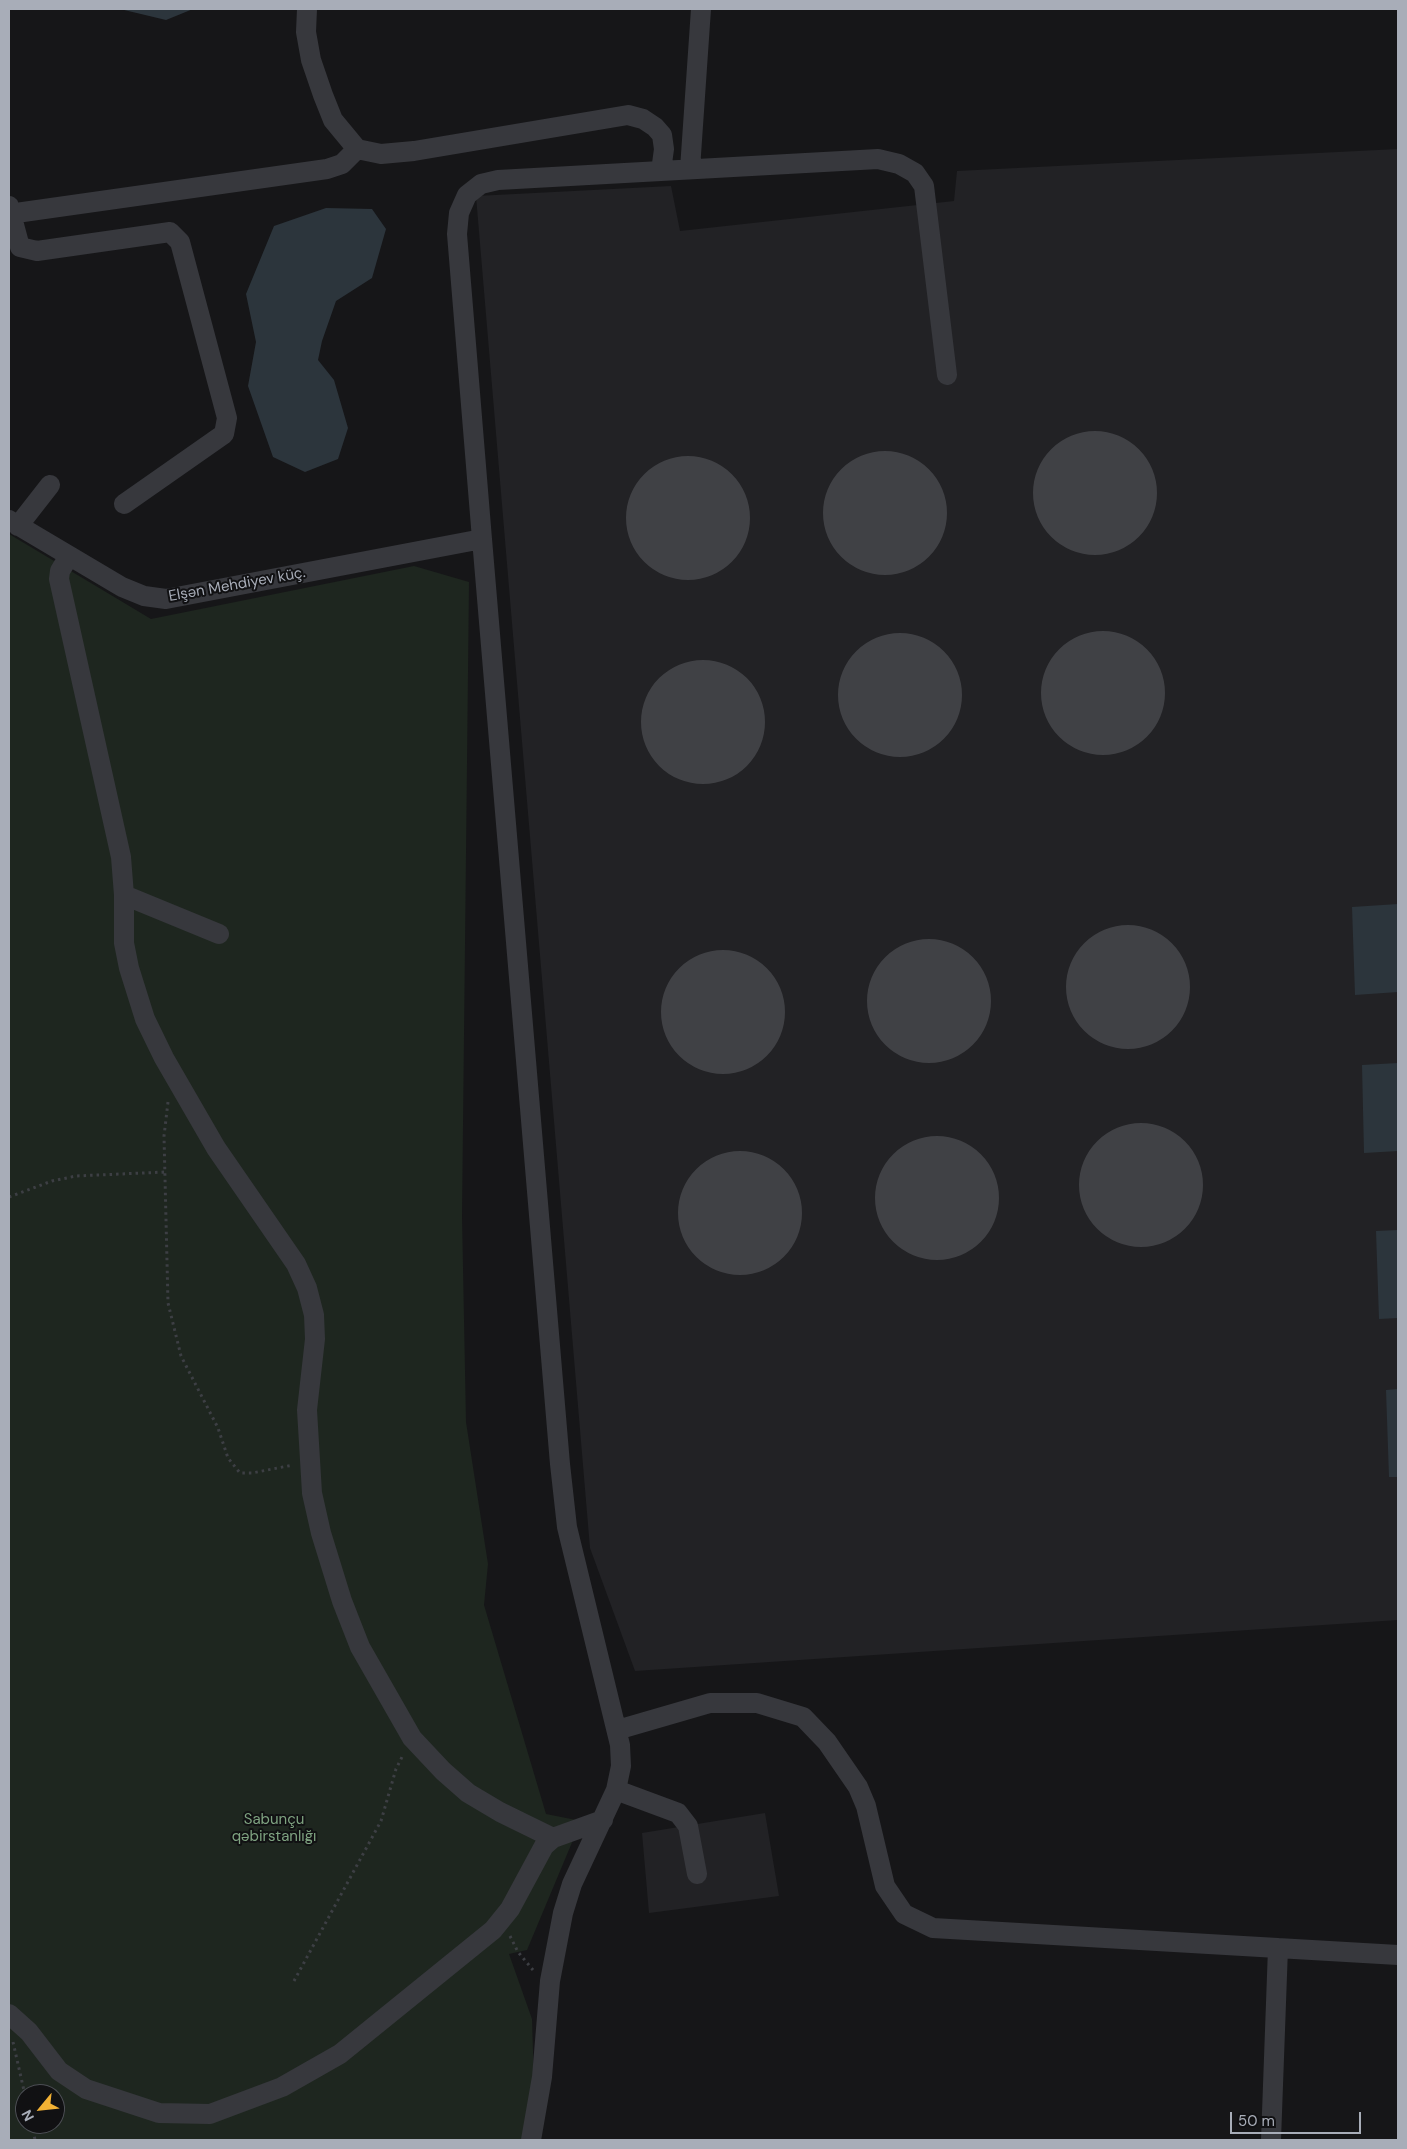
<!DOCTYPE html>
<html>
<head>
<meta charset="utf-8">
<style>
  body { margin:0 }
  #map { position:relative; width:1407px; height:2149px; overflow:hidden; background:#161618; font-family:"DM Sans",sans-serif }
  canvas { display:block }
  .frame { position:absolute; inset:0; border:10px solid #a8adb8; pointer-events:none }
  .north { position:absolute; left:15px; top:2084px; width:50px; height:50px; box-sizing:border-box; background:#111113; border:1px solid #4d4f55; border-radius:50%; rotate:242deg; font-size:14px; font-weight:700; line-height:20px; text-align:center; color:#a8adb8 }
  .north::after { content:''; display:block; margin:auto; width:18px; height:22px; background:#f2b134; clip-path:polygon(50% 0,100% 100%,50% 72%,0 100%) }
  .scale { position:absolute; left:1230px; top:2112px; width:131px; height:22px; box-sizing:border-box; border:2px solid #a8adb8; border-top:0; padding-left:6px; font-size:15px; line-height:18px; white-space:nowrap; color:#a8adb8; -webkit-text-stroke:4px #111113; paint-order:stroke }
</style>
</head>
<body>
<div id="map">
<canvas width="1407" height="2149"></canvas>
<div class="frame"></div>
<div class="north">N</div>
<div class="scale">50 m</div>
</div>
<script>
const c = document.querySelector('canvas').getContext('2d');
c.lineJoin = 'round';
function fillPath(path, color) { c.fillStyle = color; c.fill(path, 'evenodd'); }
const shape = rows => new Path2D(rows.map(r => 'M' + r).join(''));
function strokePath(path, color, width, dash) { c.strokeStyle = color; c.lineWidth = width; c.lineCap = dash ? 'butt' : 'round'; c.setLineDash(dash || []); c.stroke(path); }
function drawText(font, color, halo, rows, align = 'center') {
  c.font = font + ' "DM Sans",sans-serif'; c.lineWidth = 4; c.setLineDash([]); c.textBaseline = 'middle'; c.strokeStyle = halo; c.fillStyle = color; for (const [text, x, y, turn = 0] of rows) {
    c.save(); c.translate(x, y); c.rotate((+turn || 0) * Math.PI / 180); c.textAlign = isNaN(turn) ? turn : align; if (halo) c.strokeText(text, 0, 0); c.fillText(text, 0, 0); c.restore();
  }
}
fillPath(shape([
  [1398,149,1398,1620,635,1671,590,1548,476,196,671,186,680,231,954,201,957,171],
  [765,1813,779,1896,649,1913,642,1833]
]), '#222225');
fillPath(shape([
  [9,534,151,619,414,566,469,582,462,1216,466,1422,488,1564,484,1605,546,1814,581,1821,527,1950,509,1954,532,2019,534,2083,525,2140,9,2140],
  [25,2094,55,2094,55,2124,25,2124]
]), '#1e261f');
fillPath(shape([
  [120,9,193,9,166,20],
  [326,208,372,209,386,229,372,278,336,301,322,341,318,360,334,380,348,428,338,459,305,472,273,457,248,386,256,342,246,294,274,226],
  [1398,904,1398,992,1355,995,1352,907],
  [1398,1063,1398,1151,1364,1153,1362,1065],
  [1398,1230,1398,1318,1379,1319,1376,1231],
  [1398,1389,1398,1477,1389,1477,1386,1390]
]), '#2c353c');
fillPath(shape([
  '1033 493a62 62 0 1 1 124 0a62 62 0 1 1-124 0Z',
  '823 513a62 62 0 1 1 124 0a62 62 0 1 1-124 0Z',
  '626 518a62 62 0 1 1 124 0a62 62 0 1 1-124 0Z',
  '1041 693a62 62 0 1 1 124 0a62 62 0 1 1-124 0Z',
  '838 695a62 62 0 1 1 124 0a62 62 0 1 1-124 0Z',
  '641 722a62 62 0 1 1 124 0a62 62 0 1 1-124 0Z',
  '1066 987a62 62 0 1 1 124 0a62 62 0 1 1-124 0Z',
  '867 1001a62 62 0 1 1 124 0a62 62 0 1 1-124 0Z',
  '661 1012a62 62 0 1 1 124 0a62 62 0 1 1-124 0Z',
  '1079 1185a62 62 0 1 1 124 0a62 62 0 1 1-124 0Z',
  '875 1198a62 62 0 1 1 124 0a62 62 0 1 1-124 0Z',
  '678 1213a62 62 0 1 1 124 0a62 62 0 1 1-124 0Z'
]), '#404145');
strokePath(shape([
  [168,1102,164,1136,168,1303,181,1356,218,1428,228,1458,240,1473,252,1473,293,1465],
  [9,1197,52,1181,76,1176,165,1172],
  [510,1936,518,1952,533,1970],
  [294,1981,381,1821,396,1769,403,1755],
  [13,2042,25,2095],
  [32,2124,35,2140]
]), '#3d3f44', 3, [2.5, 4]);
strokePath(shape([
  [307,9,306,32,311,60,323,95,333,120,357,149,381,154,414,151,628,115,643,119,655,127,662,135,664,149,661,171],
  [690,169,701,9],
  [9,206,20,247,37,251,170,232,180,242,227,418,224,434,124,504],
  [9,214,327,169,342,164,357,149],
  [9,520,122,587,144,596,166,599,482,539],
  [18,526,50,485],
  [69,556,60,571,59,579,121,857,124,895,124,943,129,968,145,1019,164,1058,216,1148,296,1264,307,1288,314,1315,315,1339,307,1410,312,1493,321,1533,342,1601,360,1647,412,1738,443,1771,468,1793,500,1812,553,1838],
  [124,895,219,934],
  [617,1730,710,1703,757,1703,803,1717,827,1742,858,1787,866,1806,885,1886,904,1914,933,1928,1398,1955],
  [616,1790,678,1813,688,1826,697,1874],
  [9,2014,29,2032,59,2071,86,2089,159,2113,210,2114,282,2087,340,2054,493,1930,510,1909,544,1846,553,1838,603,1820],
  [531,2140,542,2077,550,1981,563,1913,572,1884,616,1790,621,1766,620,1745,567,1527,560,1464,482,539,457,234,459,213,467,195,481,184,498,180,878,159,899,164,915,173,924,186,947,375],
  [1271,2140,1278,1948]
]), '#37383d', 20);
drawText('15px', '#a8adb8', '#111113', [
  ["Elşən Mehdiyev küç.",237,585,-10]
]);
drawText('15px', '#7fa381', '#111113', [
  ["Sabunçu",274,1820],
  ["qəbirstanlığı",274,1837]
]);
</script>
</body>
</html>
